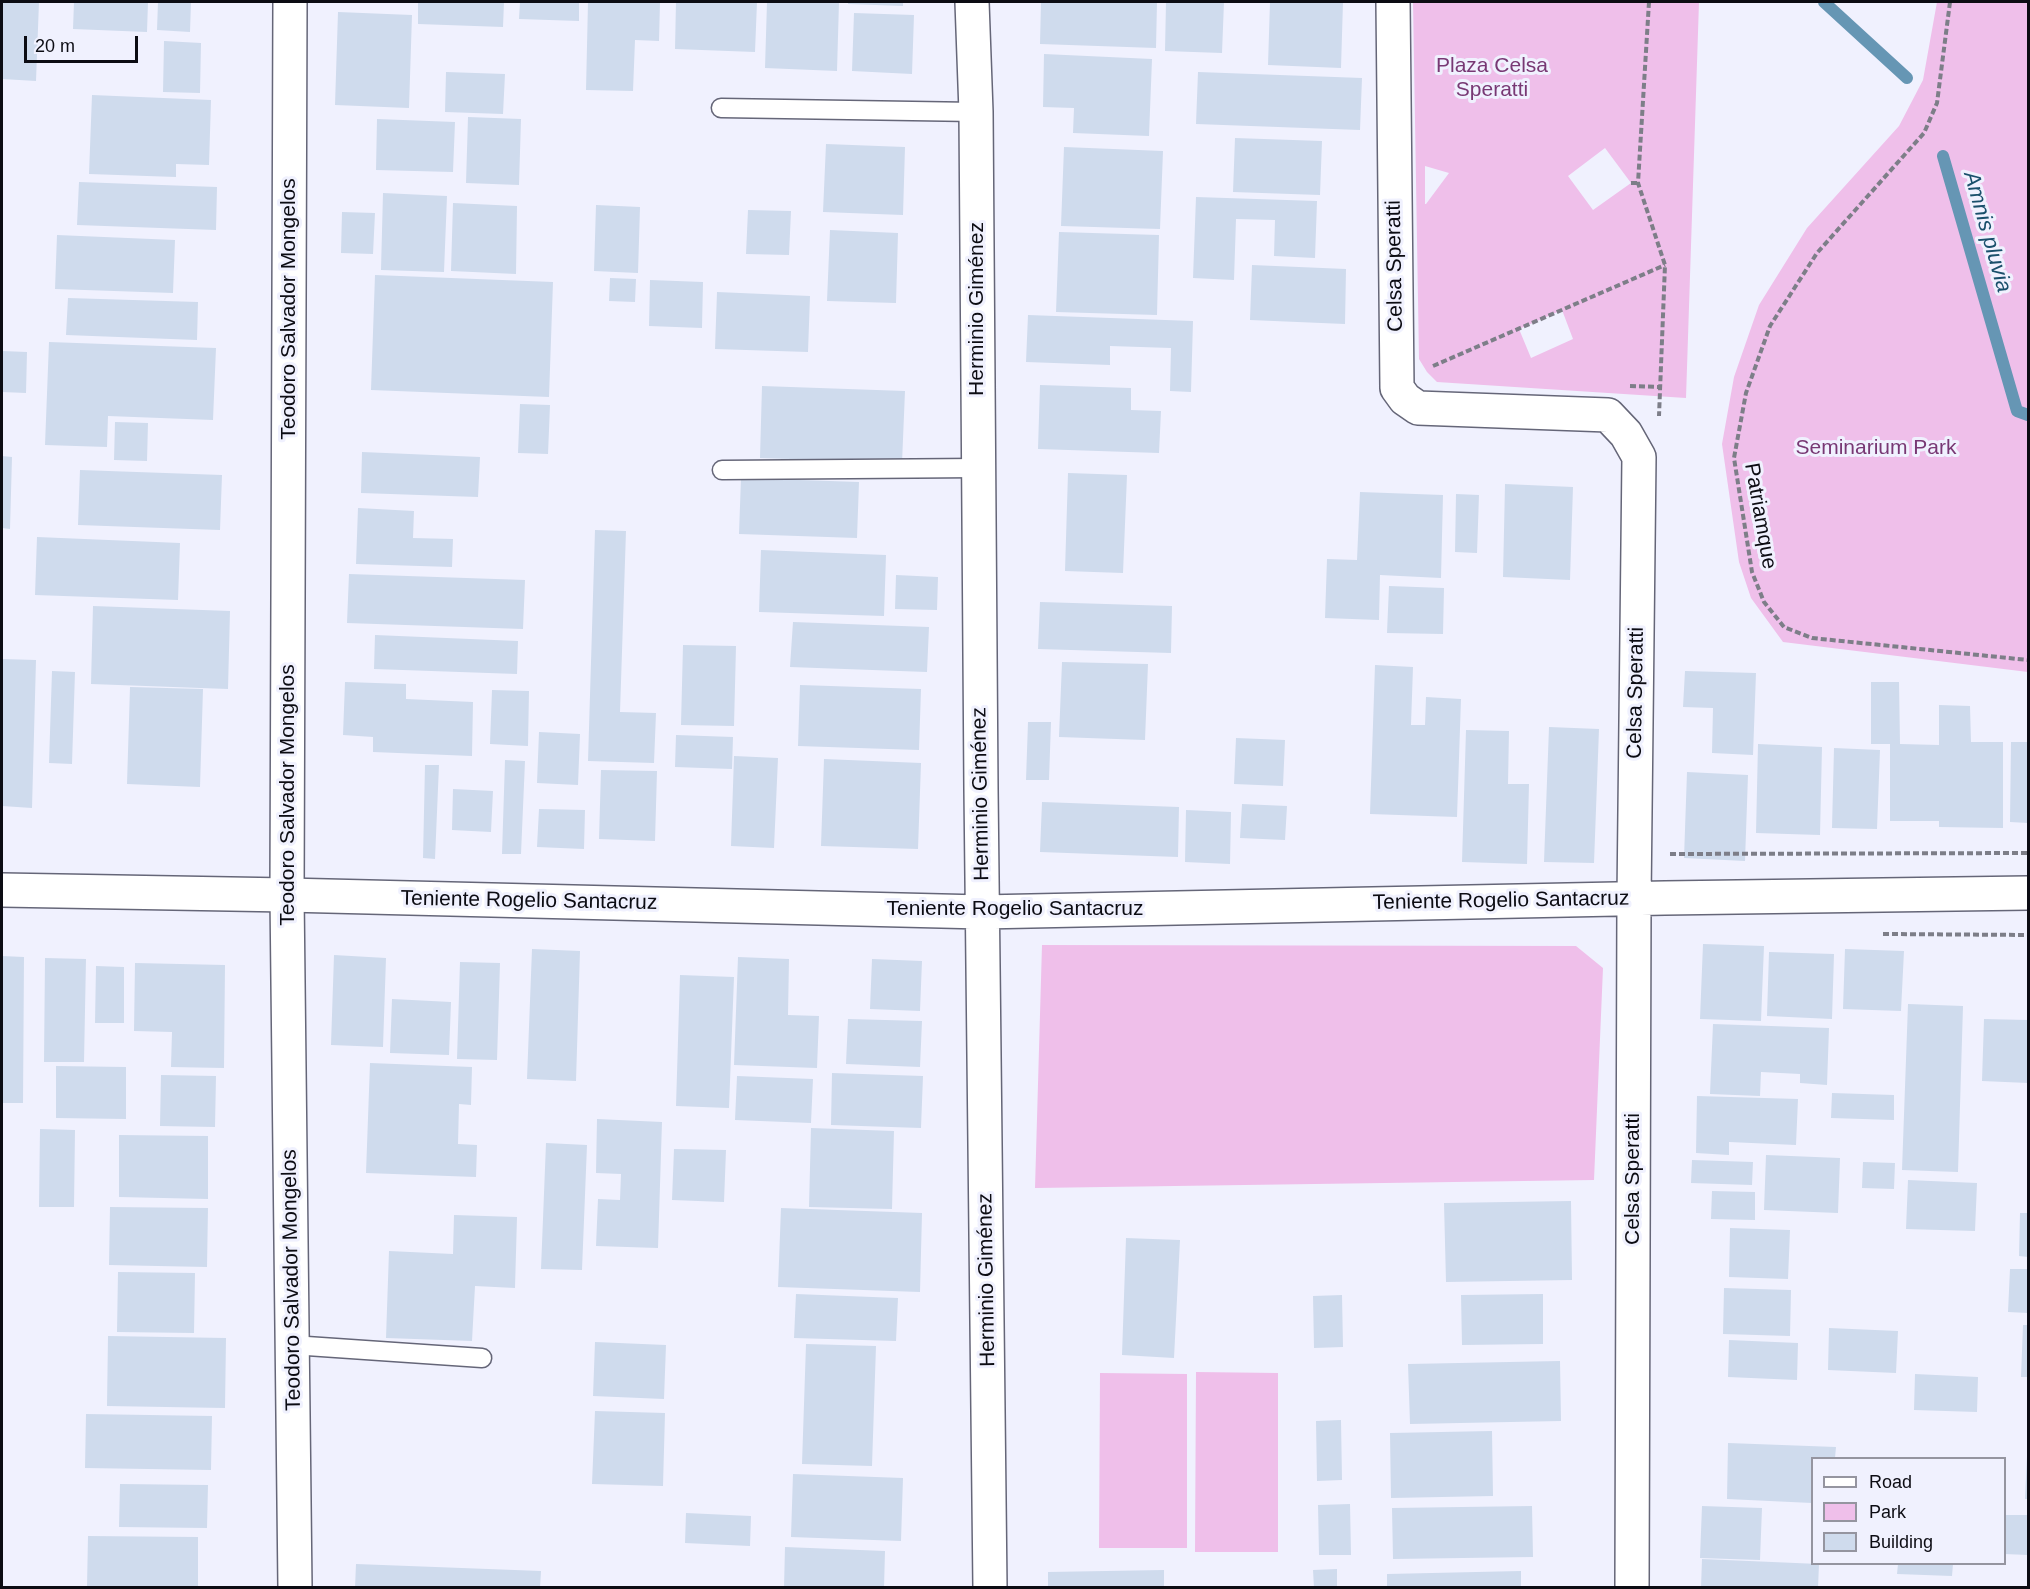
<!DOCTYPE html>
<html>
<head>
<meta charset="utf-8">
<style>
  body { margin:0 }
  #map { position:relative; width:2030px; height:1589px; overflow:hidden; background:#f0f1fe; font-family:Helvetica,sans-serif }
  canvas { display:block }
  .frame { position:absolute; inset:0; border:3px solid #0c0c13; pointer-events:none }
  .legend { position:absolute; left:1811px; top:1457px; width:195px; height:108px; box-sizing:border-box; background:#f0f1fe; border:2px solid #9595a0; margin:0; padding:8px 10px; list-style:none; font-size:18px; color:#0c0c13 }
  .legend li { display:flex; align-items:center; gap:12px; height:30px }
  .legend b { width:30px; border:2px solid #9595a0 }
  .scale { position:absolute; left:24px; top:36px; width:114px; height:27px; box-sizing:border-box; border:3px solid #0c0c13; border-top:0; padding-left:8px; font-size:18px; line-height:21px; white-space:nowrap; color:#0c0c13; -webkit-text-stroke:4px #f0f1fe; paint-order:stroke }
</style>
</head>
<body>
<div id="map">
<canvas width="2030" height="1589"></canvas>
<div class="frame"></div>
<ul class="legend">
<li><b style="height:8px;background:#fff"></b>Road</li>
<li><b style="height:16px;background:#efbfea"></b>Park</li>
<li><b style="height:16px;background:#cfdbed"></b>Building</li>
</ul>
<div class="scale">20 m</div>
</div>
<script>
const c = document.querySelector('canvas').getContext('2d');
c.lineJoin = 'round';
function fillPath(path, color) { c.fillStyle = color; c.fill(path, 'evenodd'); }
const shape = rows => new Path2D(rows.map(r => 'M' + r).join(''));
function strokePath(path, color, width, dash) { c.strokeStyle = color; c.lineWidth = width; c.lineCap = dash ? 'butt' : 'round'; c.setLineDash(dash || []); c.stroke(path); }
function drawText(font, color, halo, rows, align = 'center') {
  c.font = font + ' Helvetica,sans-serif'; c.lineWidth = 6; c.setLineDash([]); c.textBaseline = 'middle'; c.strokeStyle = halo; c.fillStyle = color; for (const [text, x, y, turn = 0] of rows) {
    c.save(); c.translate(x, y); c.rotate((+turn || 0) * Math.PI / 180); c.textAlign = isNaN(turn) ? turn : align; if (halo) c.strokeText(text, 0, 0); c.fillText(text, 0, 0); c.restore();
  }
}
fillPath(shape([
  [1413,2,1699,2,1686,398,1437,382,1427,372,1419,359],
  [1605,148,1631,183,1593,210,1568,176],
  [1425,166,1449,173,1426,204,1425,204],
  [1562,310,1573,339,1531,358,1519,329],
  [1937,2,2028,2,2028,672,1783,642,1751,598,1739,562,1722,444,1734,377,1759,305,1807,228,1899,126,1923,80],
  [1042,945,1576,946,1603,968,1594,1180,1035,1188],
  [1196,1372,1278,1373,1278,1552,1195,1552],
  [1100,1373,1187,1374,1187,1548,1099,1548]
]), '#efbfea');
strokePath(shape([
  [1824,2,1907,78],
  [1943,156,2017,411,2028,415]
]), '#6696b4', 12);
fillPath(shape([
  [2,2,39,2,36,81,2,79],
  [74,2,148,2,147,32,73,29],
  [158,2,191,2,190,32,157,30],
  [418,2,504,2,503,27,418,24],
  [520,2,579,2,579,21,519,19],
  [588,2,660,2,659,41,635,40,633,91,586,90],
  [676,2,757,2,755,52,675,49],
  [767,2,839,2,837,71,765,68],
  [848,2,903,2,903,6,848,4],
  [1041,2,1157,2,1156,48,1040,44],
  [1166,2,1224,2,1222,53,1165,51],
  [1270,2,1343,2,1341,68,1268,65],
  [338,12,412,15,409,108,335,105],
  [854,13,914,15,912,74,852,71],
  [164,41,201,43,200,93,163,92],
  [1044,54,1152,59,1149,136,1073,133,1074,108,1043,107],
  [446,72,505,74,503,114,445,112],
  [1198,72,1362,78,1360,130,1196,124],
  [92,95,211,100,209,165,176,164,176,177,89,174],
  [468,117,521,119,519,185,466,183],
  [377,119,455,122,453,172,376,170],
  [1235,138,1322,141,1320,195,1233,192],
  [826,144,905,147,903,215,823,212],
  [1064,147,1163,151,1160,229,1061,226],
  [79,182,217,187,216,230,77,225],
  [383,193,447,196,444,272,381,270],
  [1196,197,1317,201,1315,258,1274,256,1275,220,1236,219,1234,280,1193,278],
  [453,203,517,206,516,274,451,271],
  [596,205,640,207,638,273,594,271],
  [748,210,791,211,789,255,746,254],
  [342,212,375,213,373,254,341,253],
  [830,230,898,233,896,303,827,301],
  [1059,232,1159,235,1157,315,1056,312],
  [57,235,175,240,173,293,55,289],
  [1252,265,1346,269,1345,324,1250,320],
  [375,275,553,282,549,397,371,390],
  [610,278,636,279,635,302,609,301],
  [650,280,703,282,702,328,649,326],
  [717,292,810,296,808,352,715,349],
  [68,298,198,302,197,340,66,335],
  [1028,315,1193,321,1191,392,1170,391,1171,348,1110,346,1110,365,1026,362],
  [49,342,216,348,213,420,108,416,107,447,45,445],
  [2,351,27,352,26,393,2,392],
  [1040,385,1131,388,1131,410,1161,411,1159,453,1038,449],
  [762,386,905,391,902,463,760,458],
  [520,404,550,405,548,454,518,453],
  [115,422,148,423,147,461,114,460],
  [362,452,480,457,478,497,361,493],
  [2,456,12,457,10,529,2,528],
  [80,470,222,475,220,530,78,525],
  [1068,473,1127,475,1123,573,1065,571],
  [741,478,859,482,857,538,739,534],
  [1505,484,1573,487,1570,580,1503,577],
  [1360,492,1443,495,1441,578,1380,575,1379,620,1325,618,1327,559,1357,560],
  [1456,494,1479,495,1477,553,1455,552],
  [358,508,414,511,413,538,453,539,452,567,356,564],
  [595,530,626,531,620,712,656,713,654,763,588,761],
  [37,537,180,543,178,600,35,595],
  [761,550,886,555,884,616,759,612],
  [349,574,525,580,523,629,347,623],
  [896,575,938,577,937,610,895,609],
  [1389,586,1444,588,1443,634,1387,633],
  [1040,602,1172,606,1171,653,1038,649],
  [93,606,230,611,228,689,91,684],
  [793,622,929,627,927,672,790,667],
  [375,635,518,641,517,674,374,669],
  [683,645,736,646,734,726,681,725],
  [2,659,36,660,32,808,2,806],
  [1062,662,1148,664,1145,740,1059,737],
  [1375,665,1413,667,1411,725,1425,725,1426,697,1461,699,1457,817,1370,814],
  [52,671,75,672,72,764,49,763],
  [1685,671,1756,673,1753,755,1712,753,1713,708,1683,707],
  [345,682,406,684,406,699,473,702,472,756,373,752,373,737,343,735],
  [1871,682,1899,682,1900,744,1939,745,1939,705,1970,706,1971,742,2003,742,2003,828,1939,827,1939,821,1890,821,1890,744,1871,744],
  [800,685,921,689,919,750,798,746],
  [130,687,203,689,200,787,127,784],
  [492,690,529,691,528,746,490,744],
  [1028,722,1051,722,1049,780,1026,780],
  [1549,727,1599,729,1594,863,1544,862],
  [1466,730,1509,731,1508,784,1529,784,1527,864,1462,862],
  [539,732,580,734,578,785,537,783],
  [676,735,733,737,732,769,675,767],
  [1236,738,1285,740,1283,786,1234,784],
  [2011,742,2028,742,2028,823,2010,822],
  [1758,744,1822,747,1820,835,1756,833],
  [1834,748,1880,750,1877,829,1832,828],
  [734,756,778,758,774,848,731,846],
  [824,759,921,763,918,849,821,846],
  [505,760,525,761,521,854,502,854],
  [425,765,439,765,435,859,423,858],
  [601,770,657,771,655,841,599,839],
  [1687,772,1748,775,1745,861,1684,858],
  [453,789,493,791,491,832,452,830],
  [1042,802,1179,807,1178,857,1040,852],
  [1242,804,1287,806,1285,840,1240,838],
  [539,809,585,810,584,849,537,847],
  [1186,810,1231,812,1230,864,1185,862],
  [1703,944,1764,946,1761,1021,1700,1019],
  [532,949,580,951,576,1081,527,1079],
  [1845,949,1904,951,1901,1011,1843,1009],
  [1769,952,1834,954,1832,1019,1767,1016],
  [334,955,386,958,383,1047,331,1045],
  [2,956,24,957,23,1103,2,1103],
  [738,957,789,959,788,1015,819,1016,817,1068,734,1065],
  [45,958,86,959,84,1062,44,1062],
  [872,959,922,961,920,1011,870,1009],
  [460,962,500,963,497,1060,457,1059],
  [135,963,225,965,224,1068,171,1067,172,1032,134,1031],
  [96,966,124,967,124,1023,95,1023],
  [680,975,734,977,729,1108,676,1106],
  [392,999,451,1002,449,1055,390,1053],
  [1908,1004,1963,1006,1958,1172,1902,1170],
  [848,1019,922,1021,920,1067,846,1064],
  [1984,1019,2028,1020,2028,1083,1982,1081],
  [1713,1024,1829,1028,1827,1085,1800,1083,1800,1074,1761,1072,1760,1096,1710,1094],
  [370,1063,472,1067,471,1105,459,1104,458,1144,477,1145,476,1177,366,1173],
  [56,1066,126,1067,126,1119,56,1118],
  [832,1073,923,1076,921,1128,831,1125],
  [161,1075,216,1076,215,1127,160,1126],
  [737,1076,813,1079,811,1123,735,1120],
  [1832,1093,1894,1095,1894,1120,1831,1118],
  [1697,1096,1798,1099,1796,1145,1729,1142,1729,1155,1696,1153],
  [597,1119,662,1122,658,1248,596,1246,598,1199,620,1200,621,1174,596,1173],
  [811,1128,894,1131,892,1209,809,1207],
  [40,1129,75,1130,74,1207,39,1207],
  [119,1135,208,1136,208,1199,119,1197],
  [546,1143,587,1145,582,1270,541,1269],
  [674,1149,726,1150,724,1202,672,1200],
  [1766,1155,1840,1158,1838,1213,1764,1210],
  [1692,1160,1753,1162,1752,1185,1691,1183],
  [1863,1162,1895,1163,1894,1189,1862,1188],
  [1908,1180,1977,1183,1975,1231,1906,1229],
  [1712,1191,1755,1192,1755,1220,1711,1219],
  [1571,1201,1572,1280,1446,1282,1444,1203],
  [110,1207,208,1208,207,1267,109,1265],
  [781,1208,922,1213,920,1292,778,1287],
  [2020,1213,2028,1213,2028,1257,2019,1256],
  [454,1215,517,1217,515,1288,475,1286,472,1341,386,1338,389,1251,453,1254],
  [1730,1228,1790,1230,1788,1279,1729,1277],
  [1126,1238,1180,1240,1174,1358,1122,1355],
  [2010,1269,2028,1269,2028,1313,2008,1312],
  [118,1272,195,1273,194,1333,117,1332],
  [1724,1288,1791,1290,1790,1336,1723,1334],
  [796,1294,898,1298,896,1341,794,1338],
  [1543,1294,1543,1344,1462,1345,1461,1295],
  [1342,1295,1343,1347,1314,1348,1313,1296],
  [2023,1325,2028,1325,2028,1377,2021,1377],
  [1829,1328,1898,1331,1896,1373,1828,1370],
  [108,1336,226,1338,225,1408,107,1406],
  [1729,1340,1798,1343,1797,1380,1728,1377],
  [595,1342,666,1345,664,1399,593,1396],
  [806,1344,876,1346,872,1466,802,1464],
  [1560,1361,1561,1421,1410,1424,1408,1364],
  [1915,1374,1978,1377,1977,1412,1914,1410],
  [595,1411,665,1413,663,1486,592,1484],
  [86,1414,212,1416,211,1470,85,1468],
  [1341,1420,1342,1480,1317,1481,1316,1421],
  [1492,1431,1493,1496,1391,1498,1390,1433],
  [1728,1443,1836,1447,1835,1458,1812,1458,1812,1503,1727,1499],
  [2027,1456,2028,1456,2028,1499,2025,1499],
  [793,1474,903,1478,901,1541,791,1537],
  [120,1484,208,1485,207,1528,119,1527],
  [1350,1504,1351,1555,1319,1555,1318,1505],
  [1532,1506,1533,1557,1393,1559,1392,1508],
  [1702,1506,1762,1508,1760,1560,1700,1558],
  [686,1513,751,1516,750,1546,685,1543],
  [2004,1515,2028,1515,2028,1555,2004,1554],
  [88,1536,198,1537,198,1588,87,1587],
  [785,1547,885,1551,884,1588,784,1588],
  [1702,1559,1819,1564,1818,1588,1701,1588],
  [356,1564,541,1571,540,1588,355,1588],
  [1898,1564,1953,1564,1952,1576,1897,1574],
  [1337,1569,1337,1588,1314,1588,1313,1570],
  [1164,1570,1164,1588,1048,1588,1048,1572],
  [1521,1571,1521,1588,1387,1588,1387,1574]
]), '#cfdbed');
const service = shape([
  [721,108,976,112],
  [722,470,978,468],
  [292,1345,482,1358]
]);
const minor = shape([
  [972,2,976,112,981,789,990,1588],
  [1393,2,1397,388,1405,399,1418,408,1608,415,1626,434,1639,457,1634,899,1632,1588],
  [2,890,287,895,982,912,1665,898,2028,893]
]);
const tertiary = shape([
  [290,2,287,895,295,1588]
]);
strokePath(service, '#656678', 21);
strokePath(minor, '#656678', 36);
strokePath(tertiary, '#656678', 36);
strokePath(shape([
  [1649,2,1638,183,1665,265,1659,416],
  [1950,2,1937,103,1924,133,1817,253,1770,326,1746,393,1734,458,1752,572,1764,602,1784,627,1812,638,2028,660],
  [1631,183,1638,183],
  [1433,366,1665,265],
  [1630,386,1660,387],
  [1670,854,2028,853],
  [1883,934,2028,935]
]), '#7d7e88', 4, [6, 3]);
strokePath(service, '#fff', 18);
strokePath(minor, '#fff', 33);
strokePath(tertiary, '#fff', 33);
drawText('21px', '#783874', '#f0f1fe', [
  ["Plaza Celsa",1492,66],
  ["Speratti",1492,90],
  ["Seminarium Park",1876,448]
]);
drawText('21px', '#0c0c13', '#f0f1fe', [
  ["Celsa Speratti",1395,266,-91],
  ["Teodoro Salvador Mongelos",289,309,-90],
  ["Herminio Giménez",977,309,-90],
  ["Patriamque",1760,516,80],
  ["Celsa Speratti",1636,693,-89],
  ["Herminio Giménez",981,794,-91],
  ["Teodoro Salvador Mongelos",288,795,-90],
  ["Teniente Rogelio Santacruz",529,901,1],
  ["Teniente Rogelio Santacruz",1501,901,-1],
  ["Teniente Rogelio Santacruz",1015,909],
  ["Celsa Speratti",1633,1179,-90],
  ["Teodoro Salvador Mongelos",292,1280,-91],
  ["Herminio Giménez",987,1280,-91]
]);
drawText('italic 22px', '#194f6b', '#f0f1fe', [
  ["Amnis pluvia",1987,232,74]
]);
</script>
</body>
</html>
